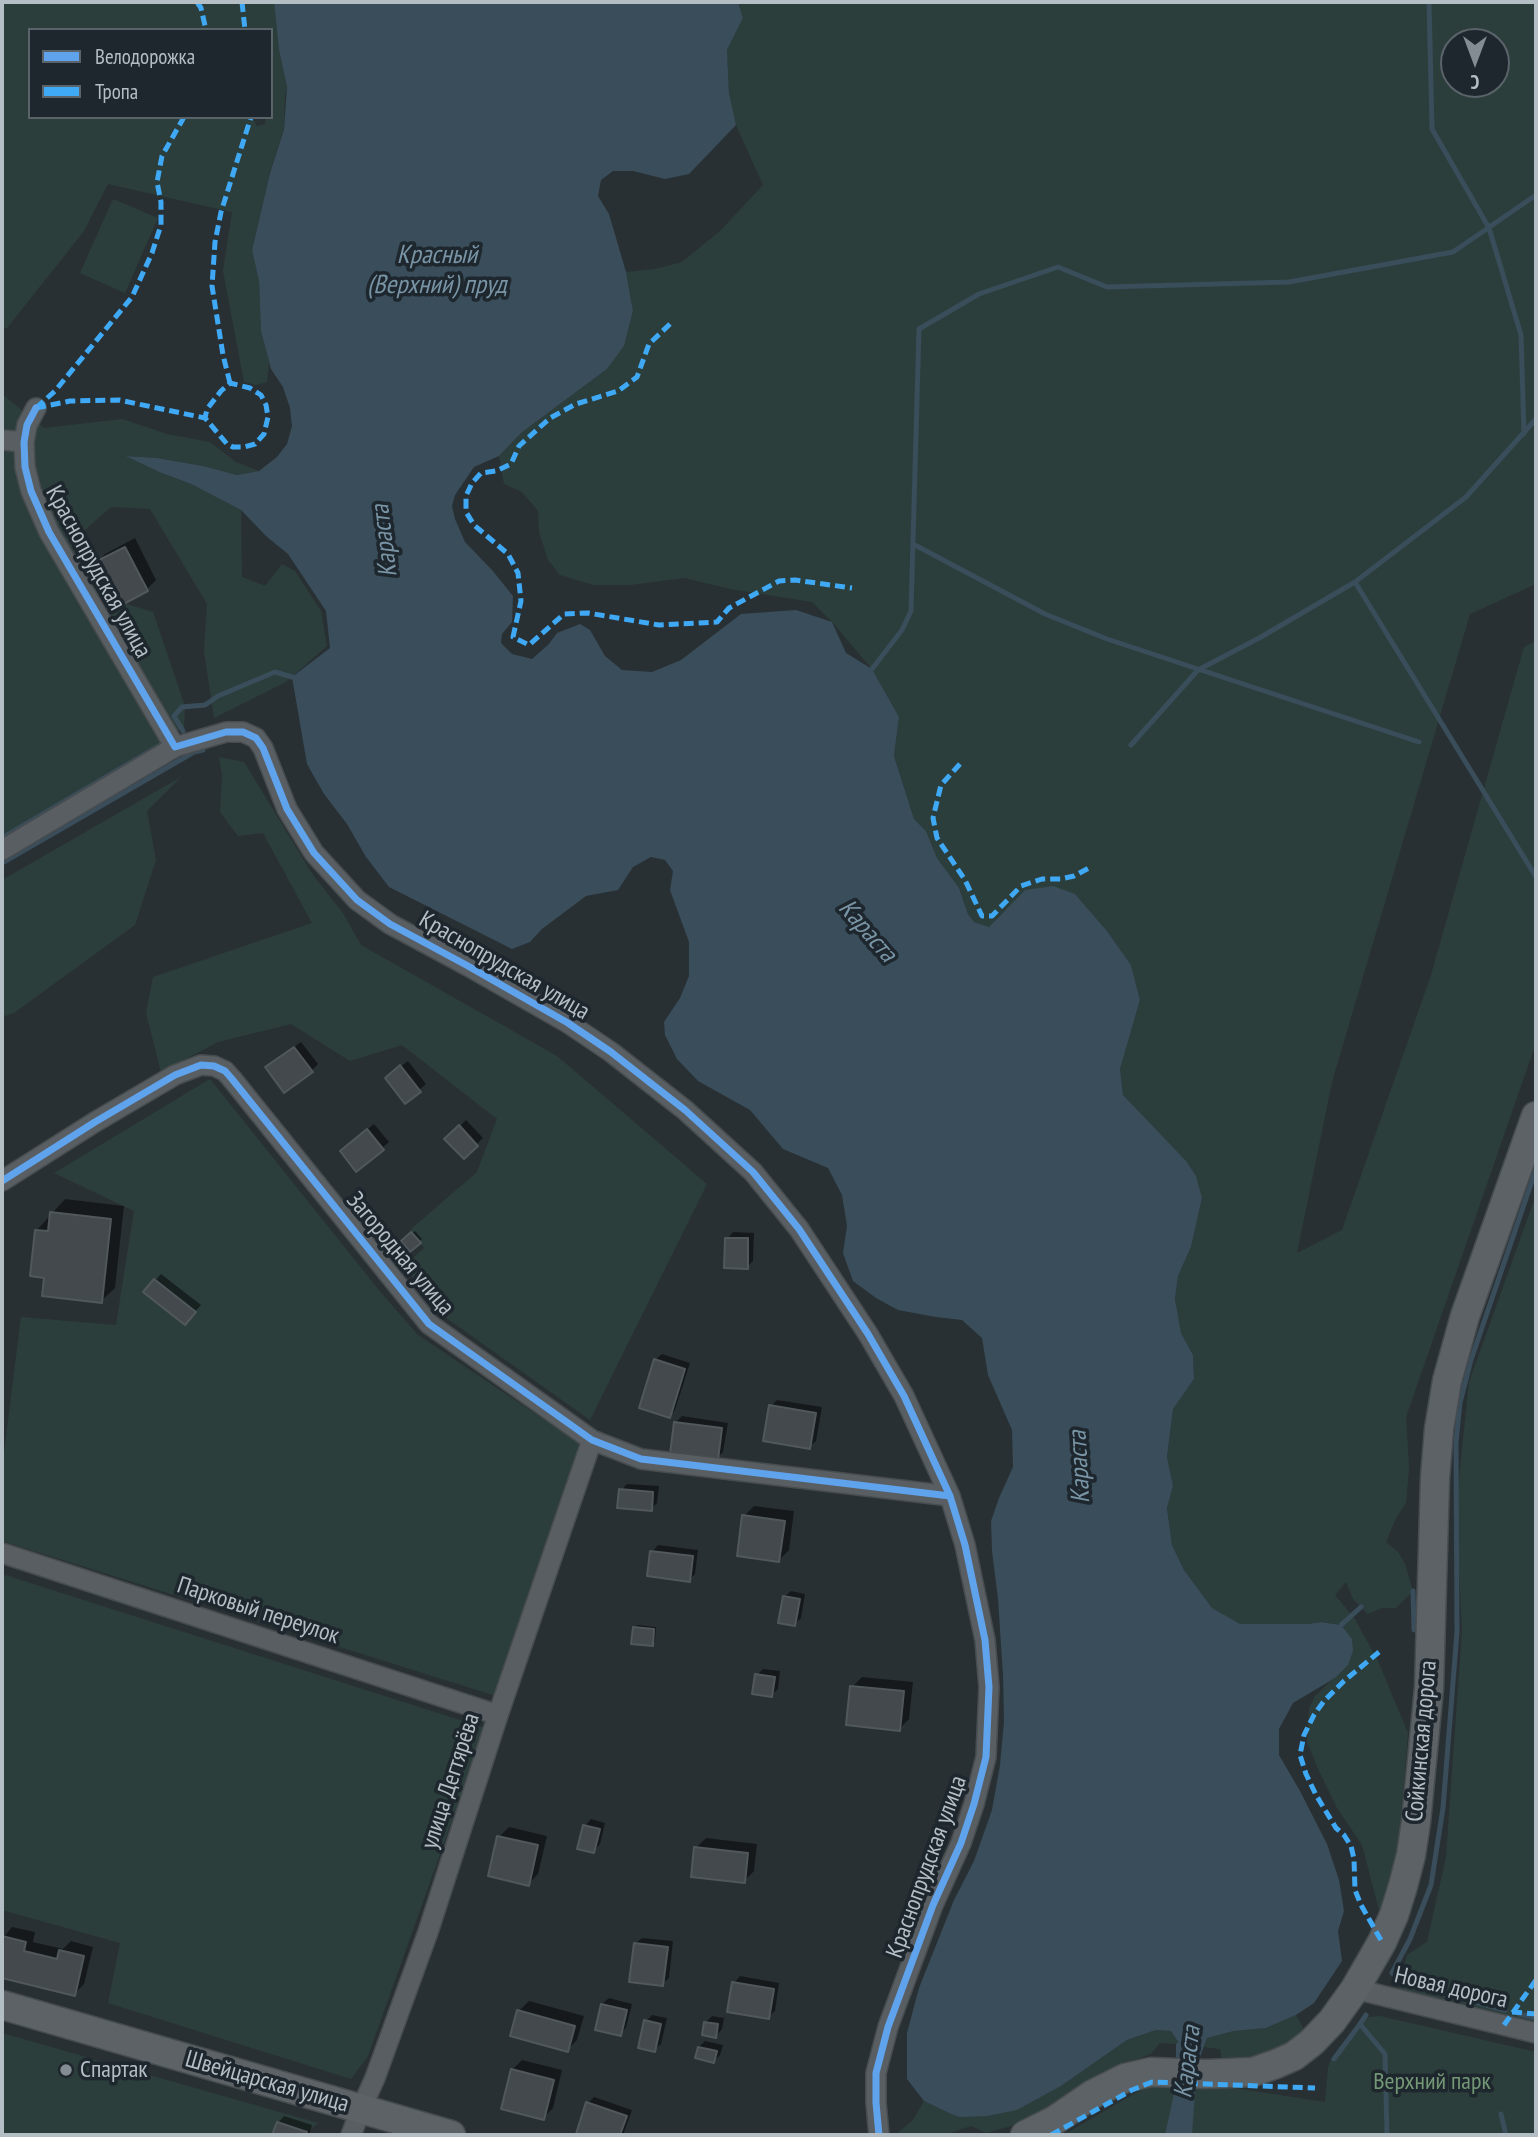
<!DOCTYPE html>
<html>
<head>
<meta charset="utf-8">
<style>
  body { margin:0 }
  #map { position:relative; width:1538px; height:2137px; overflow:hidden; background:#293034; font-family:"PT Sans Narrow",sans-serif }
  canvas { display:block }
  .frame { position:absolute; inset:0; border:4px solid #b4bec5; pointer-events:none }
  .legend { position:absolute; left:28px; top:28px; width:245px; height:91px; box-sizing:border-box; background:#1e272e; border:2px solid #5a636a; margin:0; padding:9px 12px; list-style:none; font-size:21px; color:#b4bec5 }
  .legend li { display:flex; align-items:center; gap:14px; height:35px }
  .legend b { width:35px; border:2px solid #5a636a }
  .north { position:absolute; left:1440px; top:28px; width:70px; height:70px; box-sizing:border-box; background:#1e272e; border:2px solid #5a636a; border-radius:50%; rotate:180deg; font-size:19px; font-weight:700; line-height:28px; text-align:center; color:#b4bec5 }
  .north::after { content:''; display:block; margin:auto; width:24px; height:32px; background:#838c92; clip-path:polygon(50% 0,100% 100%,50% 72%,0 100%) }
</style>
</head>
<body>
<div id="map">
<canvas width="1538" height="2137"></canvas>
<div class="frame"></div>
<ul class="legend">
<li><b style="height:9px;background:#60a3ed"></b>Велодорожка</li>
<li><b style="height:9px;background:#3fa9f5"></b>Тропа</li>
</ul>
<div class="north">С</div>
</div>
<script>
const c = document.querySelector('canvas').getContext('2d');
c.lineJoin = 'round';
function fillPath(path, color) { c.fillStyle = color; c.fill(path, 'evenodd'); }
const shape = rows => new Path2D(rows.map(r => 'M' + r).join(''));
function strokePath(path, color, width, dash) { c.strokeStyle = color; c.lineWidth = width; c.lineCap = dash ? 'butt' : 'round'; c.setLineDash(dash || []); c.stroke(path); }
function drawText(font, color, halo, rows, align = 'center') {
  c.font = font + ' "PT Sans Narrow",sans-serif'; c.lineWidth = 7; c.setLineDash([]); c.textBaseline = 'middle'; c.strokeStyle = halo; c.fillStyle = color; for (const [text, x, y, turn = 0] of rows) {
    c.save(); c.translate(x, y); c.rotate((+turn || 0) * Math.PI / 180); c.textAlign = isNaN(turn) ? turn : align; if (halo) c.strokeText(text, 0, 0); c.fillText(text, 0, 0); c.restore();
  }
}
fillPath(shape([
  [2,2,274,2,279,50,287,87,285,96,284,127,270,172,252,249,259,280,261,330,269,362,267,382,256,385,244,382,223,271,232,212,108,184,84,231,7,328,2,329],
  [30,30,271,30,271,117,266,117,265,124,257,126,252,117,30,117],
  [738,2,1536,2,1536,584,1470,614,1332,1082,1297,1253,1342,1230,1431,975,1524,647,1536,641,1536,1043,1406,1417,1409,1467,1406,1503,1396,1518,1386,1542,1398,1552,1405,1564,1413,1591,1396,1608,1382,1608,1368,1614,1353,1599,1346,1582,1335,1595,1355,1619,1378,1661,1408,1733,1398,1855,1381,1918,1362,1845,1337,1808,1319,1771,1307,1742,1309,1708,1315,1696,1348,1665,1341,1625,1322,1622,1308,1624,1240,1624,1211,1608,1184,1570,1172,1545,1167,1508,1173,1486,1167,1457,1173,1409,1194,1379,1193,1355,1181,1333,1175,1299,1178,1276,1191,1247,1202,1198,1146,1121,1123,1095,1120,1069,1140,1000,1131,965,1107,931,1075,894,1004,911,989,927,974,922,968,914,959,888,937,858,926,831,914,819,894,756,899,717,872,669,832,622,812,602,730,589,685,578,630,585,593,585,560,575,548,560,539,532,538,511,522,492,504,484,499,456,521,433,607,369,624,346,633,311,626,272,655,269,682,262,720,231,763,185,736,125,729,93,727,50,743,18],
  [1454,42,1496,42,1496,84,1454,84],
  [113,199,158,218,125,293,80,273],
  [2,394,44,428,122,419,167,434,210,442,236,462,259,471,237,475,203,466,157,458,128,456,159,472,191,484,241,510,242,577,265,586,282,564,295,571,321,611,327,646,286,682,214,718,204,651,207,604,150,509,111,507,78,536,85,571,107,598,153,612,185,706,184,728,2,836],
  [219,757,244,762,313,875,343,913,361,945,557,1056,707,1184,590,1420,438,1312,404,1266,424,1248,410,1230,477,1172,497,1119,402,1045,350,1061,291,1024,218,1042,161,1072,146,1013,153,977,312,923,263,833,238,836,220,812,222,775],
  [181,777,147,811,156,860,135,925,14,1013,2,1017,2,880],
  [210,1079,378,1289,418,1335,582,1445,496,1696,2,1541,2,1469,21,1317,116,1325,134,1211,54,1173],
  [1536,1195,1536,2025,1398,1993,1407,1955,1427,1942,1446,1857,1462,1631,1456,1507,1469,1382],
  [2,1574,485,1728,368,2056,351,2079,108,2003,120,1943,2,1910],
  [1296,2015,1305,2031,1298,2038,1256,2062,1222,2061,1220,2049,1204,2047,1207,2038,1234,2031,1266,2028],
  [1380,2016,1536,2052,1536,2135,1063,2135,1146,2087,1155,2085,1221,2086,1325,2102,1328,2067,1332,2057,1361,2020,1368,2017],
  [1156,2030,1171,2031,1178,2043,1176,2044,1160,2043,1151,2054,1100,2074,1042,2111,1011,2126,986,2133,971,2126,944,2135,895,2135,913,2120,924,2101,951,2114,1017,2110,1061,2086,1127,2040],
  [2,2033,318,2123,307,2132,306,2135,2,2135]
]), '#2c3e3b');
fillPath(shape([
  [274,2,738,2,743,18,727,50,729,93,736,125,689,174,665,179,633,171,613,171,601,180,598,196,609,214,626,272,633,311,624,346,607,369,521,433,499,456,474,467,455,495,452,506,455,519,465,542,492,570,513,596,512,622,502,634,501,643,512,654,532,659,549,644,557,633,580,624,590,630,605,656,622,670,652,672,681,660,741,614,796,610,832,622,846,653,872,669,899,717,894,756,914,819,926,831,937,858,959,888,968,914,974,922,989,927,1025,890,1053,886,1075,894,1107,931,1131,965,1140,1000,1120,1069,1123,1095,1186,1161,1196,1176,1202,1198,1191,1247,1178,1276,1175,1299,1181,1333,1193,1355,1194,1379,1173,1409,1167,1457,1173,1486,1167,1508,1172,1545,1184,1570,1212,1608,1240,1624,1308,1624,1321,1622,1341,1625,1352,1639,1353,1651,1348,1665,1335,1678,1293,1703,1279,1729,1279,1755,1300,1791,1327,1844,1339,1880,1344,1911,1338,1931,1342,1961,1314,2003,1296,2015,1266,2028,1234,2031,1207,2038,1197,2065,1192,2135,1165,2135,1176,2084,1176,2044,1178,2042,1171,2031,1156,2030,1127,2040,1061,2086,1017,2110,987,2116,960,2117,951,2114,924,2101,907,2079,907,2033,919,1988,954,1900,974,1861,992,1810,1000,1765,1004,1722,1003,1675,998,1599,992,1551,991,1521,999,1498,1013,1467,1012,1430,988,1375,982,1338,962,1320,936,1317,898,1310,876,1298,853,1281,843,1253,847,1226,842,1195,828,1168,783,1149,750,1110,698,1081,677,1059,665,1035,664,1022,680,998,689,976,689,942,670,890,673,871,665,860,651,857,633,867,618,890,586,896,542,929,530,942,512,949,389,887,366,857,347,824,324,794,307,764,292,677,330,648,326,611,288,554,266,536,241,510,191,484,159,472,126,456,157,458,203,466,237,475,259,471,277,457,287,444,292,426,290,408,283,387,271,369,261,331,259,281,252,250,270,173,284,129,287,87,279,50]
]), '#394d5a');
fillPath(shape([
  [135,538,156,580,147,589,95,564,105,554],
  [301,1042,318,1064,311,1071,274,1061],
  [408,1061,426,1084,406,1102,393,1072],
  [466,1120,483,1138,464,1157,447,1139],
  [374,1124,389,1142,357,1170,348,1145],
  [65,1199,124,1206,115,1288,101,1301,46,1276,37,1230],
  [415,1231,422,1239,411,1249,404,1241],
  [733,1232,754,1233,753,1261,747,1267,727,1239],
  [161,1274,201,1305,191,1316,146,1291],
  [662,1354,690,1363,675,1410,669,1416,655,1360],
  [777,1400,822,1407,816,1441,809,1447,771,1406],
  [682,1416,728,1423,723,1452,717,1458,676,1422],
  [627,1484,659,1486,657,1503,651,1509,621,1490],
  [754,1506,794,1511,789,1550,779,1560,744,1516],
  [658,1545,698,1550,695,1574,689,1580,652,1552],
  [791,1591,805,1594,801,1618,795,1624,784,1597],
  [637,1625,656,1627,655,1642,652,1644,634,1628],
  [763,1669,780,1671,778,1689,771,1695,757,1675],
  [862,1677,913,1682,909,1719,899,1729,852,1687],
  [591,1819,605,1823,600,1844,594,1851,585,1826],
  [509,1827,547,1836,538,1874,528,1884,499,1837],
  [706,1838,757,1844,754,1871,744,1881,696,1848],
  [12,1927,35,1932,33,1942,63,1949,71,1941,93,1947,84,1984,74,1994,2,1976,2,1939],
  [642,1938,673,1941,669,1978,662,1984,635,1944],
  [740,1976,779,1983,775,2011,768,2017,734,1983],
  [609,1998,632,2004,626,2028,620,2034,602,2004],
  [529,2001,584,2016,577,2040,567,2050,519,2011],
  [652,2015,667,2018,661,2044,654,2050,646,2021],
  [712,2016,724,2018,722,2029,716,2036,705,2023],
  [705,2041,723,2045,720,2055,714,2061,699,2047],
  [522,2060,562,2070,553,2108,543,2118,512,2070],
  [594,2097,632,2110,623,2135,585,2135,578,2133,588,2103],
  [284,2116,312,2125,309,2135,274,2135,278,2123]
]), '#0007');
strokePath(shape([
  [1429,2,1432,129,1489,228,1521,335,1524,434],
  [913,544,1045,614,1107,639,1419,742],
  [1355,582,1536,877],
  [872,669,902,630,911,611,919,329,979,294,1058,267,1107,287,1289,282,1453,252,1536,195],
  [183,731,174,716,182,707,205,705,218,696,275,672,292,677],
  [1131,745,1198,670,1261,637,1355,582,1466,497,1536,419],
  [2,838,162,744],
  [2,863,194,752,203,750],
  [1413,1591,1414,1630],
  [1341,1625,1361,1607],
  [1505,2010,1404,1984,1392,1973,1410,1939,1431,1885,1443,1808,1457,1632,1456,1442,1460,1403,1471,1360,1536,1169],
  [1519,2014,1536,2018],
  [1366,2015,1360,2024,1385,2054,1387,2135],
  [1334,2059,1360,2024],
  [1501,2114,1506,2135]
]), '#394d5a', 5);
const building = shape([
  [125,547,148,591,116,608,93,563,125,547],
  [294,1047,313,1072,284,1093,265,1067,294,1047],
  [400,1065,421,1092,405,1104,385,1078,400,1065],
  [459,1125,478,1146,464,1159,444,1139,459,1125],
  [367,1129,384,1150,356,1172,340,1151,367,1129],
  [50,1212,111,1219,102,1303,42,1296,44,1278,30,1276,35,1230,48,1231,50,1212],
  [411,1232,421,1243,410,1252,401,1241,411,1232],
  [725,1238,748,1238,748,1269,724,1268,725,1238],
  [154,1279,196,1312,185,1325,143,1292,154,1279],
  [654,1359,685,1369,670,1418,639,1408,654,1359],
  [769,1405,816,1413,810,1449,763,1441,769,1405],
  [674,1422,722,1428,718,1460,670,1454,674,1422],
  [619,1489,653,1492,652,1511,617,1508,619,1489],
  [742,1515,785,1521,779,1562,737,1556,742,1515],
  [650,1551,693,1556,690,1582,647,1576,650,1551],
  [783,1596,800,1599,795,1626,778,1623,783,1596],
  [633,1627,654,1629,653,1646,631,1644,633,1627],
  [755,1674,775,1677,772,1697,752,1694,755,1674],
  [850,1686,904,1691,900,1731,846,1725,850,1686],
  [583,1825,600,1829,594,1853,577,1849,583,1825],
  [497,1836,538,1845,529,1886,488,1876,497,1836],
  [694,1847,748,1853,745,1883,691,1877,694,1847],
  [2,1936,26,1942,24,1951,57,1959,59,1950,84,1956,75,1996,2,1978,2,1936],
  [634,1943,668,1947,663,1986,629,1982,634,1943],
  [732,1982,774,1989,769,2019,727,2012,732,1982],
  [601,2004,627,2010,621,2036,595,2030,601,2004],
  [517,2010,575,2026,568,2052,510,2036,517,2010],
  [644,2020,661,2024,655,2052,638,2048,644,2020],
  [704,2022,718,2024,716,2038,702,2035,704,2022],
  [698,2047,717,2051,714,2063,695,2058,698,2047],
  [511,2069,554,2080,544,2120,501,2109,511,2069],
  [586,2102,627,2116,620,2135,576,2134,586,2102],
  [277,2122,307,2132,306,2135,272,2135,277,2122]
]);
fillPath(building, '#43494c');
strokePath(building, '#51585c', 2);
const street = shape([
  [36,408,27,425,24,442,25,467,31,491,49,532,175,747,226,732,243,732,256,738,263,748,287,809,314,853,357,900,390,924,468,966,568,1023,611,1052,685,1110,753,1172,799,1229,868,1334,904,1396,950,1496,965,1545,985,1640,989,1687,986,1757,974,1804,961,1843,933,1905,888,2027,876,2073,876,2103,879,2135],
  [2,440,24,442],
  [2,850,175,747],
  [2,1181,95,1122,175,1075,201,1065,214,1066,225,1071,232,1079,429,1324,592,1440,641,1459,950,1496],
  [2,1553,498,1715],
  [1355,1989,1536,2033],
  [351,2135,361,2109,375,2078,428,1932,498,1715,592,1440]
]);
const secondary = shape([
  [2,2005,451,2135],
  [1025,2135,1055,2120,1093,2094,1125,2078,1151,2072,1206,2074,1253,2072,1276,2064,1294,2056,1312,2042,1332,2021,1355,1989,1382,1942,1394,1915,1403,1886,1411,1855,1416,1822,1429,1688,1435,1478,1439,1429,1447,1381,1465,1316,1536,1116]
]);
strokePath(street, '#474c4f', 22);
strokePath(secondary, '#474c4f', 31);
strokePath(street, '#595e62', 19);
strokePath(secondary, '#5d6266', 28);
strokePath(shape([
  [197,2,201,8,206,30],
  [242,2,245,30],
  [670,324,649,344,637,377,618,391,576,404,550,418,519,446,511,464,496,471,481,473,472,483,466,496,466,512,474,525,508,554,518,573,521,601,513,637,529,645,564,614,588,613,659,625,717,622,729,608,779,581,795,580,852,588],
  [230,383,223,355,212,286,215,242,221,212,251,117],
  [36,408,70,401,119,400,205,418,227,444,233,447,244,447,255,444,264,434,268,417,266,405,261,395,250,388,230,383,221,391,207,409,205,418],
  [36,408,55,391,132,297,152,253,161,225,161,202,157,182,162,156,184,117],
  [960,764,941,785,933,818,937,838,965,880,982,916,992,916,1021,886,1042,879,1061,879,1074,876,1089,868],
  [1379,1652,1344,1681,1324,1701,1314,1715,1304,1735,1300,1755,1306,1774,1316,1795,1336,1828,1344,1835,1351,1846,1354,1859,1355,1890,1361,1905,1382,1942],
  [1512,2012,1536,2014],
  [1504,2025,1536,1980],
  [1051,2135,1132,2090,1152,2082,1315,2088]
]), '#3fa9f5', 5, [10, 5]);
strokePath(shape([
  [36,408,27,425,24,442,25,467,31,491,49,532,175,747,226,732,243,732,256,738,263,748,287,809,314,853,357,900,390,924,468,966,568,1023,611,1052,685,1110,753,1172,799,1229,868,1334,904,1396,950,1496,965,1545,985,1640,989,1687,986,1757,974,1804,961,1843,933,1905,888,2027,876,2073,876,2103,879,2135],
  [2,1181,95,1122,175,1075,201,1065,214,1066,225,1071,232,1079,429,1324,592,1440,641,1459,950,1496]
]), '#60a3ed', 7);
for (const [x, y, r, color] of [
  [66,2070,7,"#838c92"]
]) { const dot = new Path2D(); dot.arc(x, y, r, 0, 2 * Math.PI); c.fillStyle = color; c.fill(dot); strokePath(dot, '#1e272e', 2.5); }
drawText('24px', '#b4bec5', '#1e272e', [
  ["Краснопрудская улица",98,572,61],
  ["Краснопрудская улица",504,966,30],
  ["Загородная улица",400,1254,50],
  ["Парковый переулок",258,1611,18],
  ["Сойкинская дорога",1422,1741,-85],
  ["улица Дегтярёва",451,1781,-72],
  ["Краснопрудская улица",927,1867,-70],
  ["Новая дорога",1451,1988,13],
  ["Швейцарская улица",267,2082,16]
]);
drawText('24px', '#b4bec5', '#1e272e', [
  ["Спартак",80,2070]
], 'left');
drawText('24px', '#749876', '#1e272e', [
  ["Верхний парк",1432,2082]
]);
drawText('italic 26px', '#7894a5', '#1e272e', [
  ["Красный",437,256],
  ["(Верхний) пруд",437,286],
  ["Караста",385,541,-97],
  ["Караста",867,931,49],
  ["Караста",1080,1467,-93],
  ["Караста",1188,2062,-83]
]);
</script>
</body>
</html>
